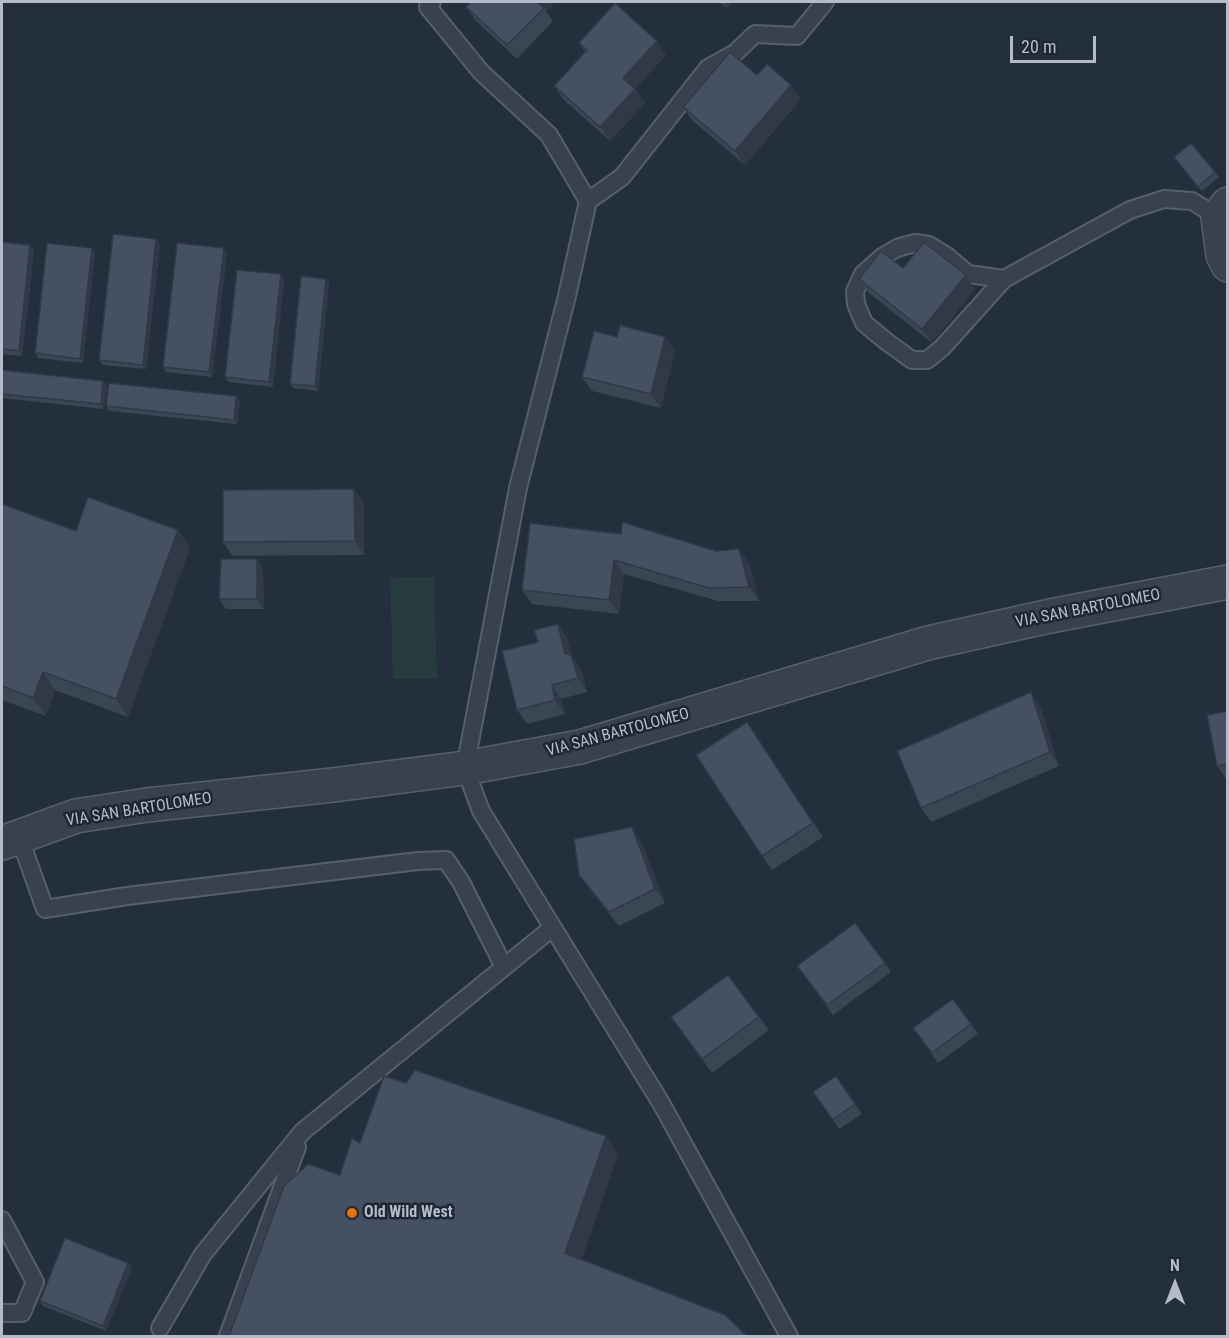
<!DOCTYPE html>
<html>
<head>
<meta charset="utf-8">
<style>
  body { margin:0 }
  #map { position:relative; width:1229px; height:1338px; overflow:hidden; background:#242f3e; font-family:"Roboto Condensed",sans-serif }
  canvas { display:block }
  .frame { position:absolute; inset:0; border:3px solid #b4bcc9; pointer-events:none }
  .north { position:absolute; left:1145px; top:1254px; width:60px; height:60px; -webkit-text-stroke:4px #1d2633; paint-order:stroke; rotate:0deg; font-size:16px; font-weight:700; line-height:24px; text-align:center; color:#b4bcc9 }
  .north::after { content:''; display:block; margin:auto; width:21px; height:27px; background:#b4bcc9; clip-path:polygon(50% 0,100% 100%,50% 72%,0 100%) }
  .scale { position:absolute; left:1010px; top:36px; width:86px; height:27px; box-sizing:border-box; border:3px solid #b4bcc9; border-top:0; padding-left:8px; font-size:18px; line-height:21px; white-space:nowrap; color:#b4bcc9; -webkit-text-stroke:4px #1d2633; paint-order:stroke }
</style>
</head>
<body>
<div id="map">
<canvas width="1229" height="1338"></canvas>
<div class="frame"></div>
<div class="north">N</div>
<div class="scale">20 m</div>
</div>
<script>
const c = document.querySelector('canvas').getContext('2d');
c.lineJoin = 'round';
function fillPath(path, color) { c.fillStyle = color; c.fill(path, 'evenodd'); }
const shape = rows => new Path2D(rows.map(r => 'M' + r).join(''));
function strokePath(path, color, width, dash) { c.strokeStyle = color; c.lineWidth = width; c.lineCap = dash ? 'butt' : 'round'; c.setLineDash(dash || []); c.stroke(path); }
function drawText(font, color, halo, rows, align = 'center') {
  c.font = font + ' "Roboto Condensed",sans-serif'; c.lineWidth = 5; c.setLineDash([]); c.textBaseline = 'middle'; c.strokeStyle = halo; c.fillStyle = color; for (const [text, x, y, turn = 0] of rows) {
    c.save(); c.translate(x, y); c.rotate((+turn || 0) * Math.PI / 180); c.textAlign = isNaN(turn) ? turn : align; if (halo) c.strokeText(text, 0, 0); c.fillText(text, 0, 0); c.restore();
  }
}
fillPath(shape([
  [434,577,437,678,393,679,390,578]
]), '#263c3f');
const lane = shape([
  [432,2,428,7,481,72,549,135,588,201,567,296,518,488,465,768,481,811,661,1103,789,1336],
  [588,201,622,177,708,68,735,53,755,34,797,36,825,2],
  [1004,279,942,348,927,360,912,360,887,342,864,323,856,304,855,291,863,274,882,257,897,248,915,243,929,245,947,256,968,274,1004,279,1130,210,1164,199,1192,201,1218,217],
  [19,836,45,909,127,896,418,861,446,860,461,882,504,967],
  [2,1220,35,1282,22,1313,2,1313],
  [160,1328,203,1254,302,1132,552,928],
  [228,1336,297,1147]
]);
const street = shape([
  [1228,204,1218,217,1223,255,1228,265],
  [2,843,76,816,147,805,333,785,465,768,580,747,928,643,1050,616,1228,582]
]);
strokePath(lane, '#565f6c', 20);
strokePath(street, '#565f6c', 36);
strokePath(lane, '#38414e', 16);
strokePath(street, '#38414e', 33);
fillPath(shape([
  [555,2,546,11,553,21,517,59,476,21,466,7],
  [718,2,732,2,728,8],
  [579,43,666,55,635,89,645,103,610,141,564,100,554,86,585,52],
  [757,75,791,85,801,99,745,165,693,121,683,107],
  [1174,157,1215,172,1219,177,1202,191],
  [2,242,34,250,22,356,2,354],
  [160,244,146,369,103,365,99,360],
  [95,253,83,363,38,358,35,353],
  [227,253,212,377,166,372,163,367],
  [903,268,975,289,932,343,869,293,859,279],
  [284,279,273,387,229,382,225,377],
  [326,279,329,283,318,391,293,388,290,384],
  [675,351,661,408,592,391,582,377],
  [2,370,107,386,104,409,2,398],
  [236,396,240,401,237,424,109,411,106,406],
  [364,503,364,555,233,556,223,542],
  [2,504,76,531,178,530,190,548,128,717,55,690,46,716,2,700],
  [530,523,749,563,759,601,718,601,624,574,619,614,532,604,522,590],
  [257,559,263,569,264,609,226,609,219,599],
  [558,624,567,638,572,656,581,669,587,692,561,699,565,714,527,724,517,710],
  [1040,706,1059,766,931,822,921,808],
  [1227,711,1227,780,1217,766],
  [747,722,823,837,772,870,762,856],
  [632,827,641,841,665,903,619,926,589,889,579,875],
  [855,923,891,972,833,1015,797,966],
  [953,999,978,1034,938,1063,913,1028],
  [671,1017,759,1017,769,1030,712,1073],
  [836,1076,862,1114,839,1129,813,1092],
  [132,1268,106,1331,43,1306,40,1301]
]), '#3b4654');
fillPath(shape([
  [537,2,555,2,546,11,544,8],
  [723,2,732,2,728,8],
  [657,41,666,55,632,92,623,78],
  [791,85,801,99,745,165,735,151],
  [635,89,645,103,610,141,600,127],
  [156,239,160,244,146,369,143,365],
  [30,245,34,250,22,356,19,351],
  [92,248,95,253,83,363,80,359],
  [224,248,227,253,212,377,209,372],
  [281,274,284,279,273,387,269,382],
  [966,275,975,289,932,343,922,329],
  [326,279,329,283,318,391,315,386],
  [665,337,675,351,661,408,651,394],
  [103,381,107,386,104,409,101,404],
  [236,396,240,401,237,424,234,420],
  [354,489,364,503,364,555,355,541],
  [178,530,190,548,128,717,116,699],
  [739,549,749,563,759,601,749,587],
  [257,559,263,569,264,609,257,599],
  [614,560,624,574,619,614,609,600],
  [558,624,567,638,572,656,581,669,587,692,578,678,565,654],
  [43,672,55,690,46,716,33,698],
  [552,685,561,699,565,714,555,700],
  [1031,692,1040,706,1059,766,1050,752],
  [747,722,756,736,823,837,813,823],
  [632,827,641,841,665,903,655,889],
  [606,1136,618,1154,578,1271,565,1253],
  [128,1263,132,1268,106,1331,103,1326]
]), '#303945');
const building = shape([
  [471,2,537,2,544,8,507,45,466,7,471,2],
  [615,3,657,41,623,78,635,89,600,127,554,86,587,50,579,43,615,3],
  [730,52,757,75,767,64,791,85,735,151,683,107,730,52],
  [1191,143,1215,172,1198,187,1174,157,1191,143],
  [113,234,156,239,143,365,99,360,113,234],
  [2,242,30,245,19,351,2,349,2,242],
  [924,242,966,275,922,329,859,279,881,251,903,268,924,242],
  [47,243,92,248,80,359,35,353,47,243],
  [177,243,224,248,209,372,163,367,177,243],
  [237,270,281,274,269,382,225,377,237,270],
  [301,276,326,279,315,386,290,384,301,276],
  [620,325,665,337,651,394,582,377,594,331,617,337,620,325],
  [2,370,103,381,101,404,2,394,2,370],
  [109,383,236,396,234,420,106,406,109,383],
  [354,489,355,541,223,542,223,490,354,489],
  [88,497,178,530,116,699,43,672,33,698,2,686,2,504,76,531,88,497],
  [622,522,716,551,739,549,749,587,709,588,614,560,609,600,522,590,530,523,621,534,622,522],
  [221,559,257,559,257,599,219,599,221,559],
  [558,624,565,654,571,655,578,678,552,685,555,700,517,710,502,651,538,642,534,630,558,624],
  [1031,692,1050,752,921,808,897,751,1031,692],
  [1227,711,1227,764,1217,766,1207,715,1227,711],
  [747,722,813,823,762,856,696,755,747,722],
  [632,827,655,889,609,912,579,875,574,839,632,827],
  [855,923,885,963,827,1005,797,966,855,923],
  [728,975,759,1017,702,1059,671,1017,728,975],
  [953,999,971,1024,932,1053,913,1028,953,999],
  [415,1070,606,1136,565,1253,725,1315,747,1336,229,1336,284,1186,308,1164,340,1175,352,1138,360,1143,384,1076,406,1083,415,1070],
  [836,1076,855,1104,833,1120,813,1092,836,1076],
  [65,1238,128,1263,103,1326,40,1301,65,1238]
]);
fillPath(building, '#455162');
strokePath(building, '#303945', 1.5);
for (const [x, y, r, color] of [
  [352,1213,6,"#e8710a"]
]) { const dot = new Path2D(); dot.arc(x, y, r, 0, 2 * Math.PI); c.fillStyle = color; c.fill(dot); strokePath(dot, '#1d2633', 2); }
drawText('16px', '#b4bcc9', '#1d2633', [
  ["VIA SAN BARTOLOMEO",1088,609,-11],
  ["VIA SAN BARTOLOMEO",618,733,-15],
  ["VIA SAN BARTOLOMEO",139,810,-9]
]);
drawText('bold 16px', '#b4bcc9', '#1d2633', [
  ["Old Wild West",364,1213]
], 'left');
</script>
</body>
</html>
